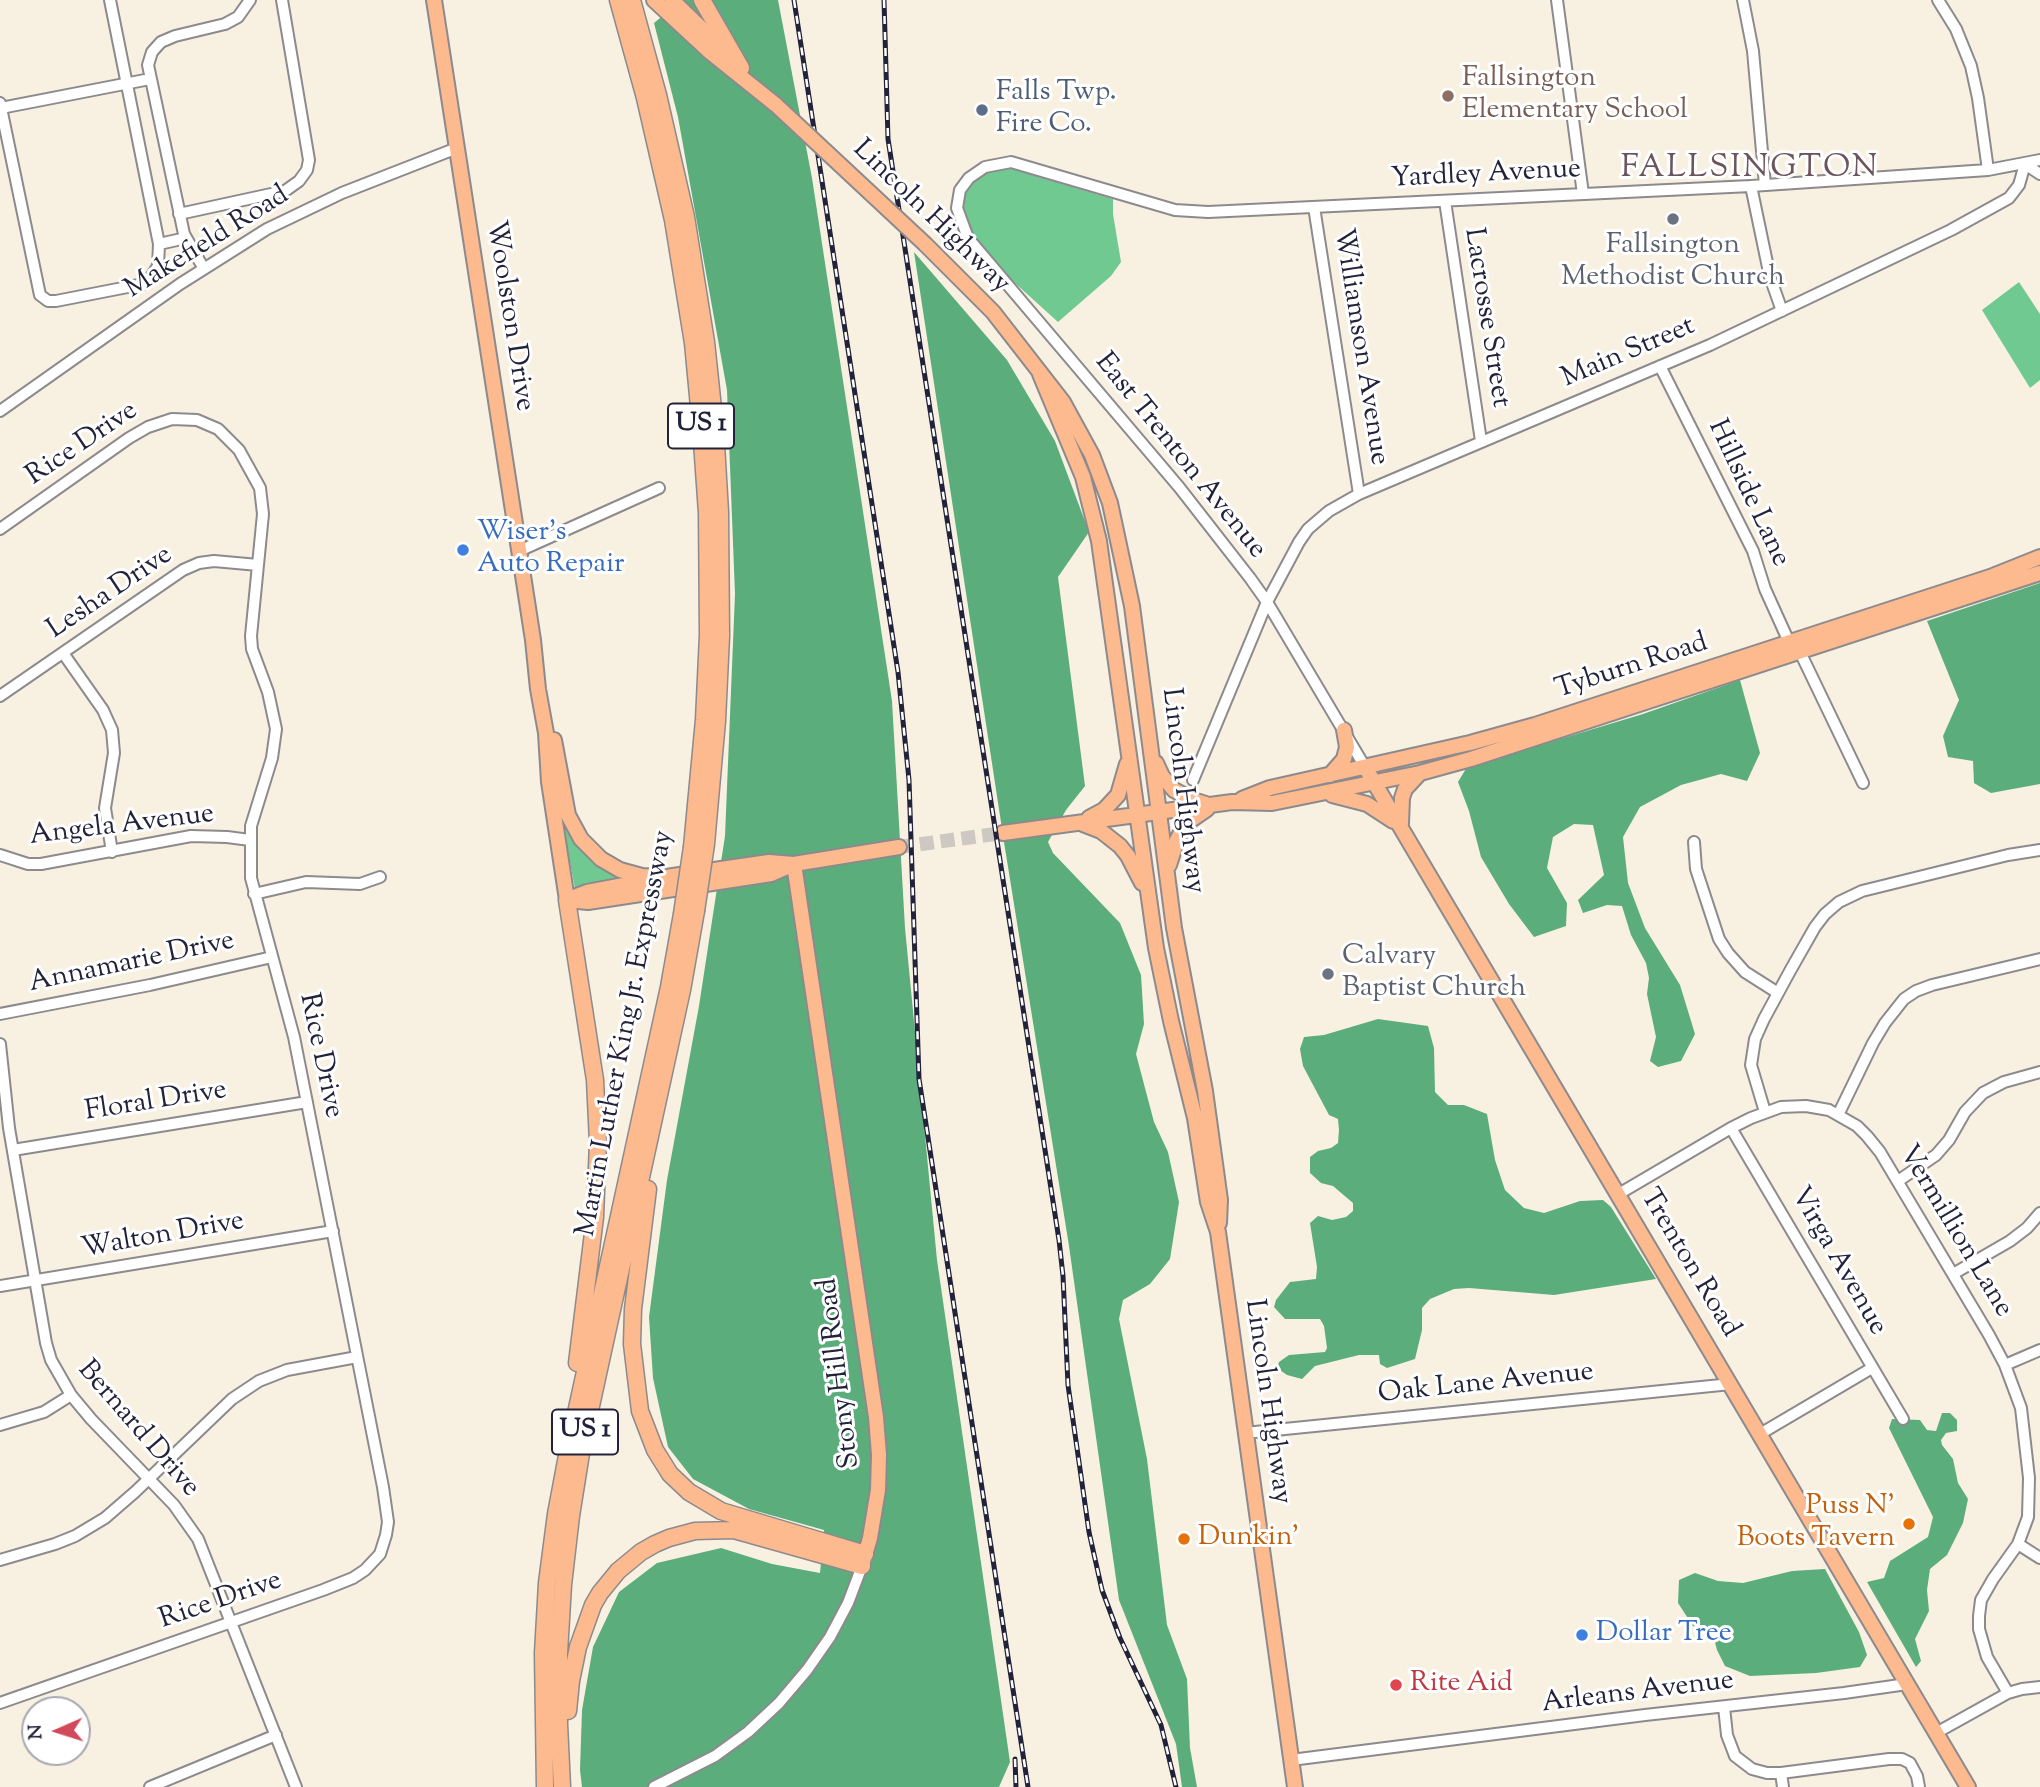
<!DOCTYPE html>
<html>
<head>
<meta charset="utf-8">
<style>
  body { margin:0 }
  #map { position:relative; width:2040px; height:1787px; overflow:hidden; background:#f8f1e2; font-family:"Sorts Mill Goudy",serif }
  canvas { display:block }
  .north { position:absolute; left:21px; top:1696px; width:70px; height:70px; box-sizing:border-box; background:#fff; border:2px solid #a7a7b1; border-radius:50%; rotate:267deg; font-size:19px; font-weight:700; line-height:28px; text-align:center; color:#22223b }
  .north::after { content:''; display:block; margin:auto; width:24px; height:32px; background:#d1495b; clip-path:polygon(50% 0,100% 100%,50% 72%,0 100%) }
</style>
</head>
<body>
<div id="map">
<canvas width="2040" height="1787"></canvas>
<div class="north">N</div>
</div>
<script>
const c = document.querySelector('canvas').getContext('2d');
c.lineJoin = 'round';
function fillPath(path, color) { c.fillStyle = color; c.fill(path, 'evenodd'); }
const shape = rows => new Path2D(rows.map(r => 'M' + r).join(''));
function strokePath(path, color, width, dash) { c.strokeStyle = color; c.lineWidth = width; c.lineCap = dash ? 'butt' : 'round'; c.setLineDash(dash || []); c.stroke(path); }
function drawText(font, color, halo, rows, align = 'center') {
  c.font = font + ' "Sorts Mill Goudy",serif'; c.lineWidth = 6; c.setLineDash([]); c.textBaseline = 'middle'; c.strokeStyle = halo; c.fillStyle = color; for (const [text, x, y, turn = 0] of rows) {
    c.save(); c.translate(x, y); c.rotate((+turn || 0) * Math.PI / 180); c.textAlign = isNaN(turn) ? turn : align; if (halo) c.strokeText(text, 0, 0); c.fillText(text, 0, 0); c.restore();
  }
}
fillPath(shape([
  [1005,167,1113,199,1113,214,1121,262,1111,276,1058,322,995,265,967,230,961,216,961,199,966,186,991,169],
  [2019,282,2040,314,2040,380,2030,388,1982,310],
  [562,820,566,820,622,875,621,881,575,889]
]), '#6fc991');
fillPath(shape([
  [682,0,778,0,812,178,892,701,905,928,937,1260,1010,1762,999,1787,582,1787,580,1770,582,1710,593,1647,619,1592,657,1563,721,1548,772,1564,820,1573,824,1530,749,1509,693,1479,668,1447,653,1378,649,1317,667,1180,699,1006,725,836,735,594,727,390,678,117,654,23],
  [914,252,1007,360,1055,441,1089,532,1058,577,1085,786,1066,810,1048,842,1053,853,1120,923,1141,975,1144,1024,1136,1054,1154,1122,1168,1152,1179,1202,1170,1259,1150,1284,1123,1300,1119,1319,1147,1459,1167,1625,1187,1679,1190,1748,1197,1787,1182,1787,1176,1744,1119,1600,1069,1246,1004,842],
  [2040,583,2040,784,1991,793,1974,783,1973,761,1948,757,1943,736,1959,700,1927,621],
  [1740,680,1760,753,1747,781,1721,774,1681,785,1640,807,1623,837,1628,883,1645,928,1680,985,1695,1034,1681,1061,1658,1067,1650,1061,1656,1037,1647,994,1649,978,1646,963,1631,935,1622,906,1607,905,1583,913,1578,900,1604,875,1593,825,1574,824,1553,837,1547,868,1567,903,1566,926,1534,937,1509,904,1481,857,1469,811,1458,782,1467,767,1643,714],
  [1378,1019,1428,1026,1434,1048,1435,1092,1448,1105,1464,1105,1487,1114,1495,1160,1505,1190,1524,1208,1544,1213,1580,1201,1603,1200,1611,1207,1656,1279,1554,1295,1469,1288,1454,1289,1430,1299,1422,1308,1422,1330,1415,1359,1387,1368,1380,1364,1379,1355,1359,1355,1315,1366,1302,1379,1287,1375,1277,1368,1279,1362,1289,1355,1325,1352,1327,1348,1324,1326,1320,1319,1285,1319,1274,1307,1276,1300,1290,1282,1316,1279,1317,1267,1310,1223,1318,1216,1332,1220,1346,1217,1353,1211,1353,1203,1333,1186,1321,1183,1310,1173,1310,1157,1318,1151,1331,1148,1338,1143,1339,1130,1338,1119,1329,1115,1303,1066,1300,1049,1304,1037,1324,1035],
  [1942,1413,1950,1413,1957,1420,1957,1431,1946,1433,1941,1440,1942,1445,1953,1459,1958,1483,1968,1499,1963,1523,1947,1555,1930,1569,1927,1590,1929,1611,1915,1639,1921,1661,1916,1667,1867,1582,1884,1578,1890,1561,1928,1537,1933,1517,1889,1428,1892,1419,1920,1420,1927,1430,1936,1431],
  [1825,1569,1859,1632,1867,1655,1860,1667,1816,1673,1750,1676,1725,1666,1717,1650,1712,1631,1693,1626,1678,1603,1679,1580,1695,1573,1718,1581,1743,1583,1792,1571]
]), '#5bad7b');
strokePath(shape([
  [899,847,1003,833]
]), '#cdc8c1', 14, [14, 7]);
const minor = shape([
  [1557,0,1583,194],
  [1743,0,1753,51,1765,185],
  [1938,0,1956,29,1971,66,1978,98,1988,170],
  [0,103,40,295,48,301,56,301,143,284,149,280,158,266,159,244,110,0],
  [1,108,150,79],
  [2025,164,2040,174],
  [1751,186,1770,277,1782,311],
  [1445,201,1481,441],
  [1314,207,1359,494],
  [179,214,285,191,299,181,307,170,309,160,282,0],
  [159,244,186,238],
  [204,269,184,234,148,65,152,52,161,42,175,36,225,24,238,17,250,0],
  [1660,366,1753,551,1765,589,1789,642],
  [0,411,180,284,267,229,342,193,457,148],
  [0,529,129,438,148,427,172,419,197,420,218,429,239,450,260,488,263,514,251,636,252,649,268,692,276,729,272,758,251,826,251,878,294,1037,383,1487,388,1522,386,1535,380,1554,365,1570,353,1578,323,1590,0,1703],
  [519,551,659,488],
  [1800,652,1863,783],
  [63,653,103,710,112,730,114,753,105,808,112,852],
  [0,696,183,570,199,563,214,561,258,565],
  [1365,767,1267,602,1250,578,1179,487,968,238,957,208,960,190,969,178,985,167,1011,162,1175,210,1208,212,1751,186,1988,170,2040,160],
  [1193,780,1267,602,1299,542,1308,529,1329,511,1359,494,1710,345,1951,230,2009,198,2019,185,2025,164],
  [1694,842,1696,869,1719,939,1728,953,1745,972,1778,993],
  [0,855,28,864,41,864,191,836,227,837,250,840],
  [254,894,306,882,360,884,380,877],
  [0,1014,150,985,272,957],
  [0,1044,9,1128,46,1343,51,1360,71,1395,91,1419,174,1505,198,1539,296,1787],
  [1765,1112,1751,1065,1755,1039,1764,1019,1790,971,1815,927,1825,914,1839,902,1862,891,2008,855,2040,850],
  [1838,1115,1873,1043,1885,1023,1904,999,1916,991,1932,985,2040,959],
  [1731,1128,1903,1419],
  [13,1150,307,1102],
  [1898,1181,1936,1155,1949,1140,1965,1112,1983,1093,2004,1082,2040,1072],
  [1617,1195,1731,1128,1751,1118,1781,1107,1806,1106,1829,1110,1857,1126,1867,1136,1880,1152,1989,1335,2005,1365,2021,1408,2029,1478,2028,1517,2018,1544,1993,1579,1981,1600,1979,1616,1979,1629,1987,1657,2008,1693],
  [1953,1274,2010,1241,2027,1228,2040,1213],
  [0,1286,333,1231],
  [2005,1365,2040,1350],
  [0,1425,44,1412,71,1395],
  [1245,1433,1731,1384],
  [1760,1434,1872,1368],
  [2018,1544,2040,1558],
  [0,1560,55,1544,75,1536,105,1518,135,1492,232,1399,259,1381,287,1370,357,1357],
  [1724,1707,1727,1735,1735,1756,1752,1769,1767,1773,1781,1773],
  [1936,1733,2008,1693,2022,1689,2040,1687],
  [1291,1760,1645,1715,1844,1693,1907,1684],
  [150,1787,276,1735],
  [654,1787,715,1756,748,1732,779,1703,807,1670,830,1637,848,1603,862,1566],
  [1783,1787,1781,1773,1889,1759,1902,1759,1910,1763,1917,1776,1919,1787]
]);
const major = shape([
  [434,0,533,640,538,689,546,733,549,782,567,900],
  [654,0,710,52,776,105],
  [672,0,729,55],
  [925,244,993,312,1063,402,1092,455,1110,503,1132,606,1174,928,1205,1091,1220,1200,1219,1223],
  [1040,374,1083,477,1099,541,1156,948,1171,1021,1195,1118,1208,1202,1218,1232,1295,1787],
  [554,740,568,815,581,839,601,859,620,870,642,876,666,877],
  [1156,763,1162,776,1174,790,1193,800,1206,804],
  [1365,767,1968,1787],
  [1330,775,1344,759,1347,747,1344,730],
  [1332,795,1367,804,1393,821],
  [1242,799,1270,788,1470,743,1535,725,1990,577,2040,557],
  [1089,818,1104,810,1118,795,1127,764],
  [1083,824,1101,831,1120,846,1128,856,1142,883],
  [1401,824,1402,798,1405,789,1419,774],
  [1003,833,1232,802,1272,803,1420,773,1471,759,2040,573],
  [794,864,876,1417,879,1455,878,1490,870,1538,862,1565],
  [1169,865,1177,840,1183,829,1191,820,1207,809],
  [569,899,587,892,666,877,769,862,793,864],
  [567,900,588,902,771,874,794,864,899,847]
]);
const highway = shape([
  [618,0,645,98,673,220,693,343,701,428,707,513,708,635,704,720,692,847],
  [632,0,658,95,686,217,706,342,715,427,720,512,721,636,717,721,706,844],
  [702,0,741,68],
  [567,900,595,1080,598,1142,595,1217,577,1363],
  [648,1189,633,1309,632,1344,640,1411,655,1450,670,1474,689,1492,721,1511,865,1554],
  [568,1711,571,1681,578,1647,593,1605,600,1593,618,1571,641,1552,655,1544,669,1538,695,1531,734,1530,862,1566],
  [545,1787,543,1653,547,1583,556,1514,569,1445,669,987,682,914],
  [562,1787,559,1724,559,1653,563,1585,571,1516,582,1447,682,990,696,911]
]);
strokePath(minor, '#8d8a8e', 14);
strokePath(major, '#8d8a8e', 18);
strokePath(highway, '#8d8a8e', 19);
strokePath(minor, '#fff', 10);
strokePath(major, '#fcba8e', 14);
strokePath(highway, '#fcba8e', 16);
const rail = shape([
  [794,0,898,672,909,780,919,1079,1028,1787],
  [884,0,888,139,1059,1240,1063,1276,1068,1385,1089,1532,1102,1590,1120,1638,1161,1725,1176,1787],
  [1015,1759,1016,1787]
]);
strokePath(rail, '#22223b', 5);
strokePath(rail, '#fff', 2.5, [8]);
const majorBridge = shape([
  [776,105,925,244]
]);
const highwayBridge = shape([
  [696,911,706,844],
  [682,914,692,847]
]);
strokePath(majorBridge, '#8d8a8e', 18, []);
strokePath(highwayBridge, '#8d8a8e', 19, []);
strokePath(majorBridge, '#fcba8e', 14);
strokePath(highwayBridge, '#fcba8e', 16);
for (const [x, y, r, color] of [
  [1448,96,7,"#8d6e63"],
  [982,110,7,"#5c6f8a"],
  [1673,219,7,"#6b7280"],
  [463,550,7,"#3f7fe0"],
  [1328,974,7,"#6b7280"],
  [1909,1524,7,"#e8710a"],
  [1184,1539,7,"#e8710a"],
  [1582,1635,7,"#3f7fe0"],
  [1396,1685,7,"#e0444e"]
]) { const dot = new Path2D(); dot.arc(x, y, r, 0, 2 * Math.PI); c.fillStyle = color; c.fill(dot); strokePath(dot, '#fff', 2.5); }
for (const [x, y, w] of [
  [701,426,66],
  [585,1432,66]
]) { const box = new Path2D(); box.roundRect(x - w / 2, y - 22.5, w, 45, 5); c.fillStyle = '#fff'; c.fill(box); strokePath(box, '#22223b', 2); }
drawText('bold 26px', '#22223b', null, [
  ["US 1",701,426],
  ["US 1",585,1432]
]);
drawText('28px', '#785e54', '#fff', [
  ["Fallsington",1462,80],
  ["Elementary School",1462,112]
], 'left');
drawText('28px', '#4e5e75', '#fff', [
  ["Falls Twp.",996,94],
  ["Fire Co.",996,126]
], 'left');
drawText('28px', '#22223b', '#fff', [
  ["Yardley Avenue",1486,176,-3],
  ["Lincoln Highway",930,218,44],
  ["Makefield Road",208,244,-32],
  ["Woolston Drive",508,316,81],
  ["Lacrosse Street",1485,318,81],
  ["Williamson Avenue",1359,347,81],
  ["Main Street",1629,354,-23],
  ["Rice Drive",83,445,-34],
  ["East Trenton Avenue",1179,457,51],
  ["Hillside Lane",1747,494,65],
  ["Lesha Drive",111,594,-34],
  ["Tyburn Road",1632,668,-18],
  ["Lincoln Highway",1181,791,83],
  ["Angela Avenue",122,827,-7],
  ["Annamarie Drive",132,964,-12],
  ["Martin Luther King Jr. Expressway",627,1034,-79],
  ["Rice Drive",319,1056,78],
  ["Floral Drive",156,1103,-9],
  ["Vermillion Lane",1954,1232,59],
  ["Walton Drive",163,1237,-10],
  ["Virga Avenue",1837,1262,60],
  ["Trenton Road",1688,1264,59],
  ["Stony Hill Road",841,1373,-97],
  ["Oak Lane Avenue",1486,1385,-6],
  ["Lincoln Highway",1266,1402,82],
  ["Bernard Drive",137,1430,49],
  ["Rice Drive",221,1602,-19],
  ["Arleans Avenue",1638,1694,-7]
]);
drawText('28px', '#5b616d', '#fff', [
  ["Fallsington",1673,247],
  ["Methodist Church",1673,279],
  ["Calvary",1342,958,"left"],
  ["Baptist Church",1342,990,"left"]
]);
drawText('28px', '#366cbe', '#fff', [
  ["Wiser's",477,534],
  ["Auto Repair",477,566],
  ["Dollar Tree",1596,1635]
], 'left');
drawText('28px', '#c56008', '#fff', [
  ["Puss N'",1895,1508],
  ["Boots Tavern",1895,1540],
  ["Dunkin'",1198,1539,"left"]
], 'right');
drawText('28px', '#be3a42', '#fff', [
  ["Rite Aid",1410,1685]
], 'left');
c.letterSpacing = '2px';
drawText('32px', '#6c545d', '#fff', [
  ["FALLSINGTON",1750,171]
]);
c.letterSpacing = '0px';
</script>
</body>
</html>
